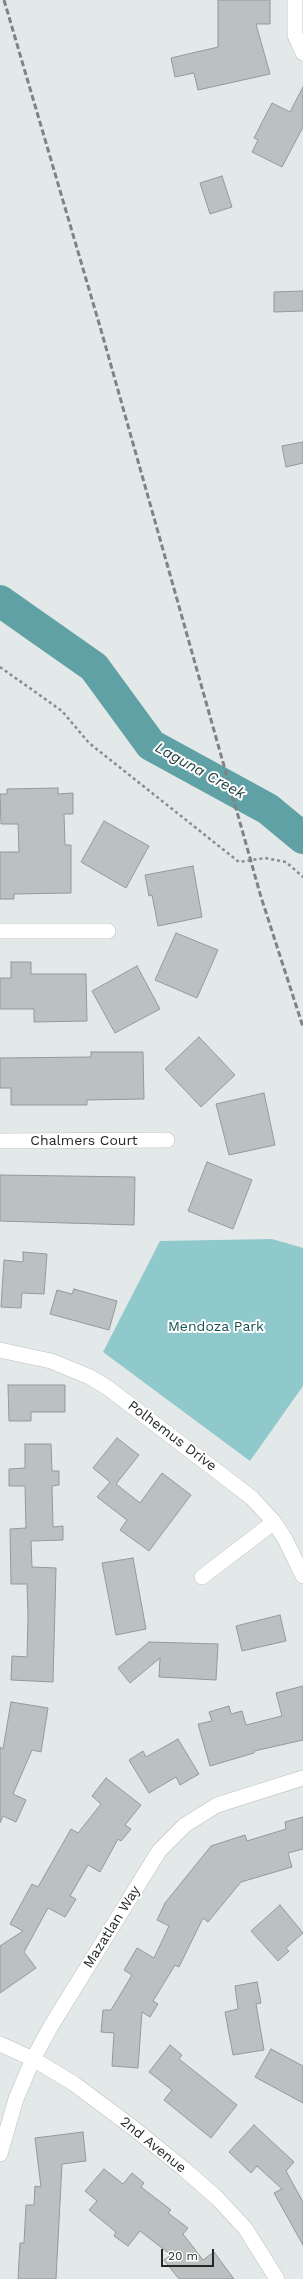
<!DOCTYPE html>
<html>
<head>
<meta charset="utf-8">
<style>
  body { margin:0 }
  #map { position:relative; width:303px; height:2279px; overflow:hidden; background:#e3e8e8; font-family:"Work Sans",sans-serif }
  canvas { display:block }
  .scale { position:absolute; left:161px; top:2249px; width:53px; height:18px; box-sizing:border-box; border:2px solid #262828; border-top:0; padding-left:5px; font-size:12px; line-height:14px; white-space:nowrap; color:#262828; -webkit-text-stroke:3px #fff; paint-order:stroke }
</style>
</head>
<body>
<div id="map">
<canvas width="303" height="2279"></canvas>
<div class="scale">20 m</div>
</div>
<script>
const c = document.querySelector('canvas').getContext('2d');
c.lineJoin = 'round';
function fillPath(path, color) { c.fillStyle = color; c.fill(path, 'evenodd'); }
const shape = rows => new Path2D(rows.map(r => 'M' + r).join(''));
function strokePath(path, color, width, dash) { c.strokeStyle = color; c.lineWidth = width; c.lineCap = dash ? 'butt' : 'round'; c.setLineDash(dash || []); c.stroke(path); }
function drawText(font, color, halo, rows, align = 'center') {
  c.font = font + ' "Work Sans",sans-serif'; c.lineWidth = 4; c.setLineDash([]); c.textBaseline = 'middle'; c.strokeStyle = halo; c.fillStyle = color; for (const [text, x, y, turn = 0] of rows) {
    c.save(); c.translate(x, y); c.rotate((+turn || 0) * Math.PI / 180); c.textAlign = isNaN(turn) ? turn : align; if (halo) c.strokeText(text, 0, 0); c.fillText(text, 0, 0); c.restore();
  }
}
fillPath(shape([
  [272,1239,303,1248,303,1386,250,1461,103,1352,160,1241]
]), '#90c9cc');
strokePath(shape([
  [0,601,94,667,151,745,268,809,303,838]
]), '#60a1a5', 32);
const building = shape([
  [218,0,270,0,270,24,256,24,270,74,198,90,194,73,175,77,171,58,218,47,218,0],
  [303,87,303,127,282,167,252,152,258,140,254,138,272,103,290,112,303,87],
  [222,176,232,207,210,214,200,183,222,176],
  [303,291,303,311,274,312,274,292,303,291],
  [303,442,303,463,286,467,282,446,303,442],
  [58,788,58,794,73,793,73,814,64,814,65,845,71,845,71,893,14,894,14,899,0,899,0,852,19,852,18,824,1,824,0,794,7,794,7,789,58,788],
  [104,821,149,846,126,888,81,862,104,821],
  [193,866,202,917,158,926,152,895,149,896,145,875,193,866],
  [176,933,218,950,197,998,155,980,176,933],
  [11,962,31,962,31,974,86,974,87,1021,34,1022,34,1009,0,1009,0,978,11,978,11,962],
  [137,966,160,1009,115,1033,92,991,137,966],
  [199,1037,235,1075,201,1107,165,1069,199,1037],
  [91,1052,143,1052,144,1099,87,1100,87,1105,11,1105,11,1088,0,1088,0,1058,91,1057,91,1052],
  [264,1093,275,1145,229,1155,216,1104,264,1093],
  [207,1162,252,1180,233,1229,188,1211,207,1162],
  [0,1175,135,1177,134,1225,0,1221,0,1175],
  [23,1252,47,1254,44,1294,22,1293,21,1308,1,1307,4,1260,23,1262,23,1252],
  [74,1289,117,1301,109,1330,50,1314,57,1290,72,1294,74,1289],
  [8,1385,65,1385,65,1412,31,1412,31,1421,9,1421,8,1385],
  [117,1438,139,1455,116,1484,140,1503,162,1473,191,1495,149,1551,120,1530,127,1520,97,1497,110,1482,93,1468,117,1438],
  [25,1444,51,1444,52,1471,59,1471,59,1485,52,1486,53,1527,63,1526,63,1540,31,1541,32,1567,56,1568,53,1682,11,1680,12,1656,27,1657,28,1617,27,1584,11,1584,10,1529,26,1528,25,1486,9,1486,9,1469,25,1468,25,1444],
  [133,1558,146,1629,116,1635,102,1563,133,1558],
  [280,1615,286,1641,242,1651,236,1626,280,1615],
  [149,1642,218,1644,216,1680,159,1677,160,1658,130,1683,118,1668,149,1642],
  [303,1686,303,1740,254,1751,254,1753,210,1766,198,1724,212,1721,209,1712,229,1706,231,1714,242,1711,246,1725,282,1716,276,1693,303,1686],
  [11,1702,48,1708,41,1752,32,1750,13,1794,26,1800,16,1822,3,1816,0,1823,0,1747,3,1749,11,1702],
  [178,1739,199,1774,180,1785,176,1777,149,1793,129,1760,143,1751,146,1757,178,1739],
  [106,1778,141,1805,125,1825,131,1829,121,1841,118,1839,100,1872,88,1865,70,1896,76,1899,65,1917,48,1908,24,1952,36,1968,0,1993,0,1946,23,1931,10,1924,32,1884,38,1887,71,1829,78,1833,101,1804,92,1796,106,1778],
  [303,1817,303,1849,288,1853,292,1867,241,1882,208,1922,203,1918,179,1967,175,1965,153,2001,158,2004,150,2017,142,2012,138,2068,112,2066,114,2033,101,2032,103,2010,111,2010,132,1975,124,1970,137,1948,154,1958,169,1926,157,1920,165,1903,211,1846,245,1835,247,1841,286,1829,285,1822,303,1817],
  [280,1905,303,1933,286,1948,289,1951,278,1961,251,1931,280,1905],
  [257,1982,261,2003,256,2004,264,2050,233,2055,225,2012,238,2009,235,1986,257,1982],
  [170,2045,182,2055,179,2059,237,2105,211,2138,164,2100,172,2090,149,2072,170,2045],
  [271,2049,303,2066,303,2103,255,2077,271,2049],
  [254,2125,294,2162,286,2171,303,2202,303,2245,274,2193,282,2189,257,2166,251,2173,229,2152,254,2125],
  [83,2132,86,2161,62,2164,56,2279,18,2279,20,2243,24,2243,26,2205,34,2205,35,2186,41,2187,35,2138,83,2132],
  [104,2169,123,2184,132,2173,144,2183,141,2187,171,2210,168,2213,188,2228,183,2234,203,2260,214,2252,234,2279,179,2279,164,2260,171,2255,140,2231,128,2246,114,2236,116,2232,89,2210,97,2201,85,2191,104,2169]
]);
fillPath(building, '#bbc0c1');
strokePath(building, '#949999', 1);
const street = shape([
  [295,0,295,35,303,53],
  [0,931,108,931],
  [0,1141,167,1140],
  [0,1350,51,1361,90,1377,108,1388,252,1498,274,1522,285,1539,303,1576],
  [202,1577,274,1522],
  [0,2044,33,2059,73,2083,132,2127,184,2169,217,2198,245,2228,277,2279],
  [0,2154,16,2099,33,2059,51,2026,159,1851,185,1825,217,1805,303,1778]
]);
strokePath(street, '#bbc0c0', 16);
strokePath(shape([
  [0,667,62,711,89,743,239,862,265,858,286,862,303,877]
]), '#888c8c', 2.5, [3, 3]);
strokePath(street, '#fff', 15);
strokePath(shape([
  [4,0,101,330,261,897,303,1027]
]), '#808383', 3, [6, 3]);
drawText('14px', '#262828', '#fff', [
  ["Chalmers Court",84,1141],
  ["Polhemus Drive",172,1436,37],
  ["Mazatlan Way",112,1927,-58],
  ["2nd Avenue",153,2145,39]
]);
drawText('14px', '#175154', '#fff', [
  ["Mendoza Park",216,1327]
]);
drawText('italic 15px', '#1a3c3d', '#fff', [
  ["Laguna Creek",200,771,29]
]);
</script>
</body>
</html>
